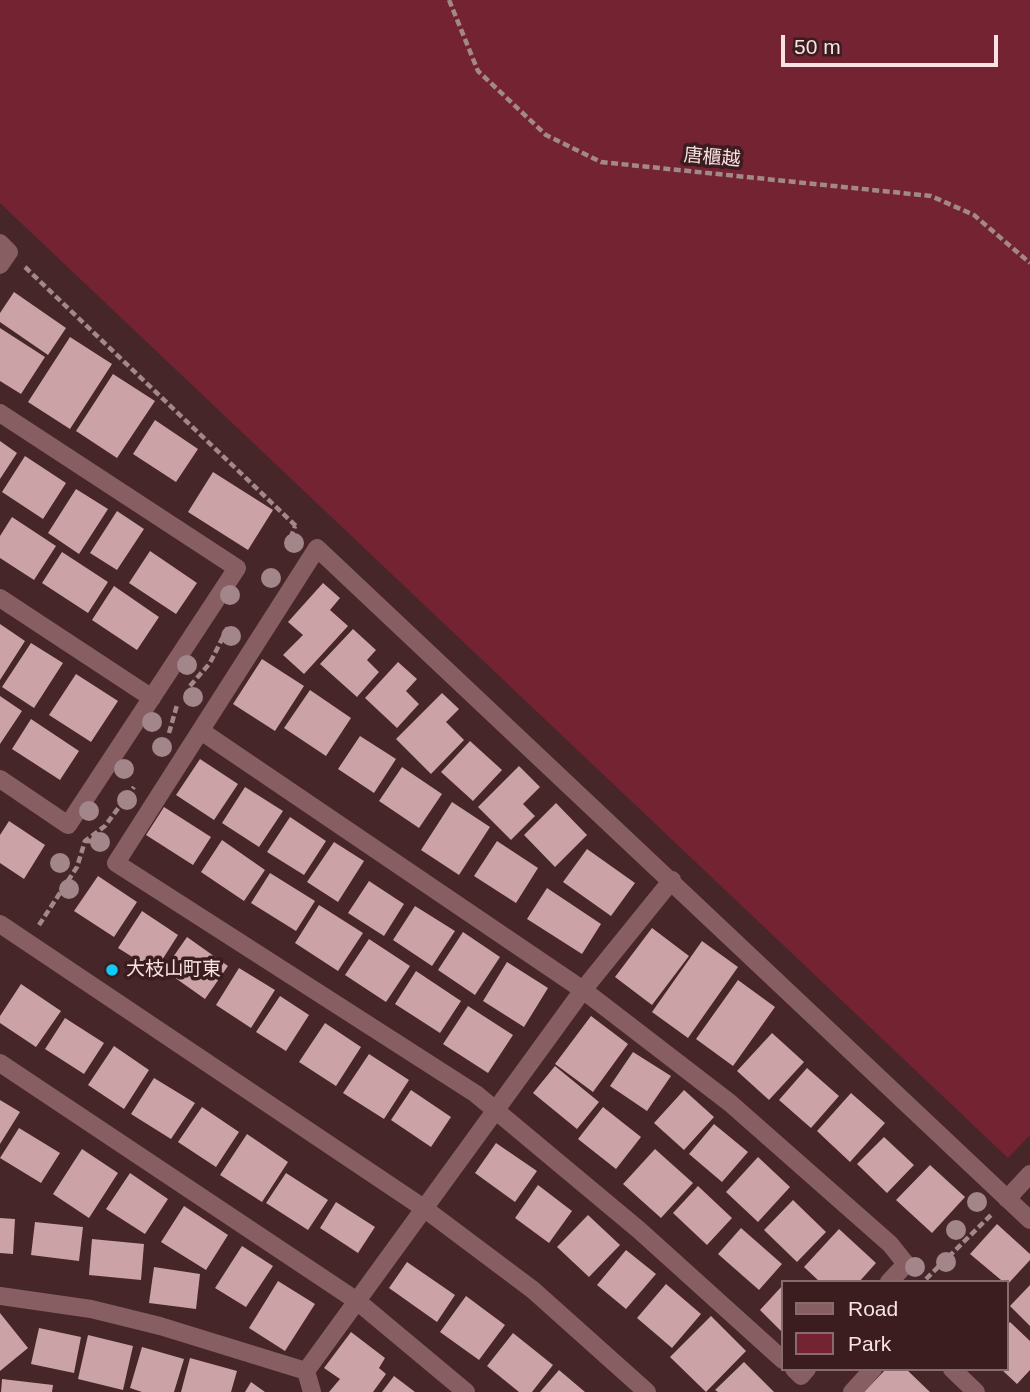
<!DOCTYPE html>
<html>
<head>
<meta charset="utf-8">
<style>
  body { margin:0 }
  #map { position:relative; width:1030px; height:1392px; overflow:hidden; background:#462629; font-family:Arial,sans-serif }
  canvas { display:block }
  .legend { position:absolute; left:781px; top:1280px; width:228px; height:91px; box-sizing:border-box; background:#3b1c1f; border:2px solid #876b6d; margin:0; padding:9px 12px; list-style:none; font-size:21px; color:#f8e2e3 }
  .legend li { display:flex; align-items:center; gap:14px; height:35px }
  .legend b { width:35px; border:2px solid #876b6d }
  .scale { position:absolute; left:781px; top:35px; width:217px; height:32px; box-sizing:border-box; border:4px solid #f8e2e3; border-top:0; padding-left:9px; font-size:21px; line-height:24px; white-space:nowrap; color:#f8e2e3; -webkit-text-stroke:5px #3b1c1f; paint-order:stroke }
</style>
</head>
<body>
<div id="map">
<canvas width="1030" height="1392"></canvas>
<ul class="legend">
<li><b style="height:9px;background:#875f63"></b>Road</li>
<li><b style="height:19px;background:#742332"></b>Park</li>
</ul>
<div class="scale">50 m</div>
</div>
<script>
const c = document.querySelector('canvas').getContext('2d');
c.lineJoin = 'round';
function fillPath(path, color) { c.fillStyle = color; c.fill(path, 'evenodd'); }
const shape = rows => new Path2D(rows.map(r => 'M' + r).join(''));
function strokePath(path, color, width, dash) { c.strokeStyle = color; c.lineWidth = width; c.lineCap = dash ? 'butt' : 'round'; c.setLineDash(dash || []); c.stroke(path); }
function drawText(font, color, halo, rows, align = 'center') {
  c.font = font + ' Arial,"Noto Sans JP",sans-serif'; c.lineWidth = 7; c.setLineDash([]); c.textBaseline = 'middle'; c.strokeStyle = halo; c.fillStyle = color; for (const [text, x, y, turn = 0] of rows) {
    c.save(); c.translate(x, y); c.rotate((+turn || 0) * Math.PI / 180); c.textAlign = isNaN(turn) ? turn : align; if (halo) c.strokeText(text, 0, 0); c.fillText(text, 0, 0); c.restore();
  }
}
fillPath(shape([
  [0,0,1030,0,1030,1135,1008,1158,0,203]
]), '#742332');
fillPath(shape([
  [14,292,66,328,48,355,0,322,0,313],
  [0,328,45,357,21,394,0,381],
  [70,337,112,364,70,429,28,402],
  [113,374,155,401,117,458,76,431],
  [155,420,198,449,176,482,133,454],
  [0,441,17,453,0,479],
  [25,456,66,483,43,519,2,492],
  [213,472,273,510,248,550,188,512],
  [76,489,108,509,79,554,48,533],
  [117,511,144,529,117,570,90,553],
  [12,517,56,546,34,580,0,558,0,536],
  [150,551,197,583,176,614,129,583],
  [62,552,108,582,88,613,42,583],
  [323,583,340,598,330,610,348,626,304,674,283,655,303,635,288,622],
  [114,586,159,617,137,650,92,620],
  [0,624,25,641,0,680],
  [353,629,376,650,367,660,379,672,357,697,320,664],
  [31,643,63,663,34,708,2,687],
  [262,659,304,686,275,731,233,704],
  [398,662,417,679,406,691,419,704,397,728,365,698],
  [76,674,118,701,91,742,49,715],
  [310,690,351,718,326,756,284,728],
  [442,693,459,709,446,722,464,740,431,774,396,739],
  [0,696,22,711,0,744],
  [31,719,79,751,60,780,12,749],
  [360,736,396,759,374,793,338,769],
  [470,741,502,770,473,801,441,772],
  [200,759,238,784,214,820,176,795],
  [519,766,540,787,523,804,535,816,511,840,478,807],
  [402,767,442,794,419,828,379,801],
  [245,787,283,811,259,847,222,823],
  [452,802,490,827,459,875,421,850],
  [556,803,587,835,555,867,524,835],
  [164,807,211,837,193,865,146,835],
  [290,817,326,841,304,875,267,852],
  [9,821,45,845,24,879,0,863,0,835],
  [222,840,265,870,244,901,201,872],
  [497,841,538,868,516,903,474,876],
  [334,842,364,861,338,902,307,882],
  [587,849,635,883,611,916,563,882],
  [270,873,315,901,296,931,251,903],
  [98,876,137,902,114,937,74,911],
  [369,881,404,904,384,936,348,913],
  [547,888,601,924,582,954,527,919],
  [319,905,363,933,338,971,295,943],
  [415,906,455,931,432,966,393,940],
  [142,911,178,935,155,971,118,948],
  [652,928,689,956,652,1005,615,977],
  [463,932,500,957,475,995,438,970],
  [187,937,228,966,205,999,164,970],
  [369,939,410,966,386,1002,345,975],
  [702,941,738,967,688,1038,652,1012],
  [507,962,548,988,524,1027,483,1001],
  [239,968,275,990,251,1028,216,1005],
  [416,971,461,1001,440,1033,395,1004],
  [738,980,775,1007,733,1066,696,1039],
  [21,984,61,1011,36,1047,0,1023,0,1016],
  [280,996,309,1015,286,1051,256,1032],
  [468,1006,513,1035,488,1073,443,1044],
  [591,1016,628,1044,593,1092,555,1064],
  [65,1018,104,1043,84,1074,45,1049],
  [325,1023,361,1047,336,1086,299,1062],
  [772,1033,804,1062,769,1100,737,1071],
  [114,1046,149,1070,124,1109,88,1085],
  [633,1052,671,1076,647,1111,610,1086],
  [369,1054,409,1080,384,1119,343,1093],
  [555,1066,599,1102,577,1129,533,1093],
  [807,1068,839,1096,811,1128,779,1100],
  [154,1078,195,1103,171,1139,131,1114],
  [411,1090,451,1117,431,1147,391,1120],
  [684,1090,714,1117,684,1150,654,1123],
  [851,1093,885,1123,850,1162,817,1131],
  [0,1100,20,1112,0,1144],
  [202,1107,239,1132,216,1167,178,1142],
  [603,1107,641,1137,616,1169,578,1139],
  [714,1124,748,1152,722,1182,689,1154],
  [19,1128,60,1153,41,1183,0,1158],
  [247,1134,288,1162,262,1202,220,1175],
  [884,1137,914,1165,887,1193,857,1164],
  [496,1143,537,1171,515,1202,475,1173],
  [82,1149,118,1173,89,1218,53,1194],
  [655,1149,693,1183,661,1218,623,1184],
  [758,1157,790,1187,758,1222,726,1192],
  [930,1165,965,1197,932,1233,896,1200],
  [130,1173,168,1199,145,1234,106,1209],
  [286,1173,328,1200,308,1230,266,1203],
  [538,1185,572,1211,549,1243,515,1218],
  [698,1186,732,1218,707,1245,673,1213],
  [793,1200,826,1232,797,1262,764,1230],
  [336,1202,375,1227,358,1253,320,1228],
  [184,1206,228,1235,206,1270,161,1242],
  [588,1215,620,1245,589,1277,557,1247],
  [0,1218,15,1219,13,1254,0,1253],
  [35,1222,83,1227,79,1261,31,1255],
  [997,1224,1030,1254,1030,1260,1007,1285,970,1254],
  [741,1228,782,1264,759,1290,718,1254],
  [839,1229,876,1263,859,1282,820,1282,804,1267],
  [92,1239,144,1244,141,1280,89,1275],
  [242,1246,273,1266,246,1307,215,1288],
  [626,1250,656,1274,626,1309,597,1285],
  [407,1262,455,1295,437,1322,389,1288],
  [154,1267,200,1274,196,1309,149,1303],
  [278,1281,315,1304,285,1351,249,1328],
  [666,1284,701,1314,672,1348,637,1318],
  [783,1285,783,1333,760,1310],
  [1030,1285,1030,1326,1010,1306],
  [466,1296,505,1325,479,1360,440,1332],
  [0,1313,28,1348,0,1371],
  [711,1316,746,1351,706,1392,670,1357],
  [1010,1322,1030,1341,1030,1370,1017,1384,1001,1369,1007,1369,1007,1325],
  [39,1328,81,1337,74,1373,31,1364],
  [351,1332,385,1358,379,1368,386,1374,373,1392,329,1392,340,1379,324,1368],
  [513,1333,553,1365,532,1392,519,1392,487,1366],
  [88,1335,133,1346,123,1390,78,1379],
  [142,1347,184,1359,174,1392,142,1392,130,1388],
  [190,1358,237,1371,231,1392,181,1392],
  [744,1362,774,1392,718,1392,715,1390],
  [886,1369,906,1369,930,1392,864,1392],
  [559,1370,585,1392,540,1392],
  [394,1376,415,1392,382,1392],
  [2,1379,53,1385,52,1392,1,1392],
  [251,1382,265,1392,245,1392]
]), '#cba2a5');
strokePath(shape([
  [449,0,478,71,546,135,601,162,931,196,974,215,1030,263],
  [25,267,297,527],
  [287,548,295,526],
  [190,686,210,663,228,627],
  [169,733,177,705],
  [85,841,105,842],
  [39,925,77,867,85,841,105,826,134,787],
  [926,1279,992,1214]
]), '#a3888a', 4.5, [7, 3.5]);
strokePath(shape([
  [0,243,9,252,0,265],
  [0,413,237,568,68,825,0,779],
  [0,598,152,698],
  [201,731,583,990,730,1103,890,1244,906,1264,889,1282],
  [0,1063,357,1301,466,1392],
  [1007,1199,1030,1174],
  [0,1296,91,1309,160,1326,306,1371],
  [783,1360,639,1230,476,1094,116,863,317,548,1030,1220],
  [794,1369,801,1376,807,1369],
  [952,1369,976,1392],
  [306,1371,583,990,672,880],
  [306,1371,312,1392],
  [852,1392,873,1369]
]), '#875f63', 18);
strokePath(shape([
  [0,924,425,1209,533,1290,647,1392]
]), '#875f63', 18);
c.fillStyle = '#a38689';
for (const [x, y] of [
  [294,543],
  [271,578],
  [230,595],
  [231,636],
  [187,665],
  [193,697],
  [152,722],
  [162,747],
  [124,769],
  [127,800],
  [89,811],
  [100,842],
  [60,863],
  [69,889],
  [977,1202],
  [956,1230],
  [946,1262],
  [915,1267]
]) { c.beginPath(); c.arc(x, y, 10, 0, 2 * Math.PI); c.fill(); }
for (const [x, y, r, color] of [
  [112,970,7,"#10cafa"]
]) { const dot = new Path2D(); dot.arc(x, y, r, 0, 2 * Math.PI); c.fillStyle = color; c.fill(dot); strokePath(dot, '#3b1c1f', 2.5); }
drawText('19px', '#f8e2e3', '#3b1c1f', [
  ["唐櫃越",712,158,5]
]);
drawText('19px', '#f8e2e3', '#3b1c1f', [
  ["大枝山町東",126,970]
], 'left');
</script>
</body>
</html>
